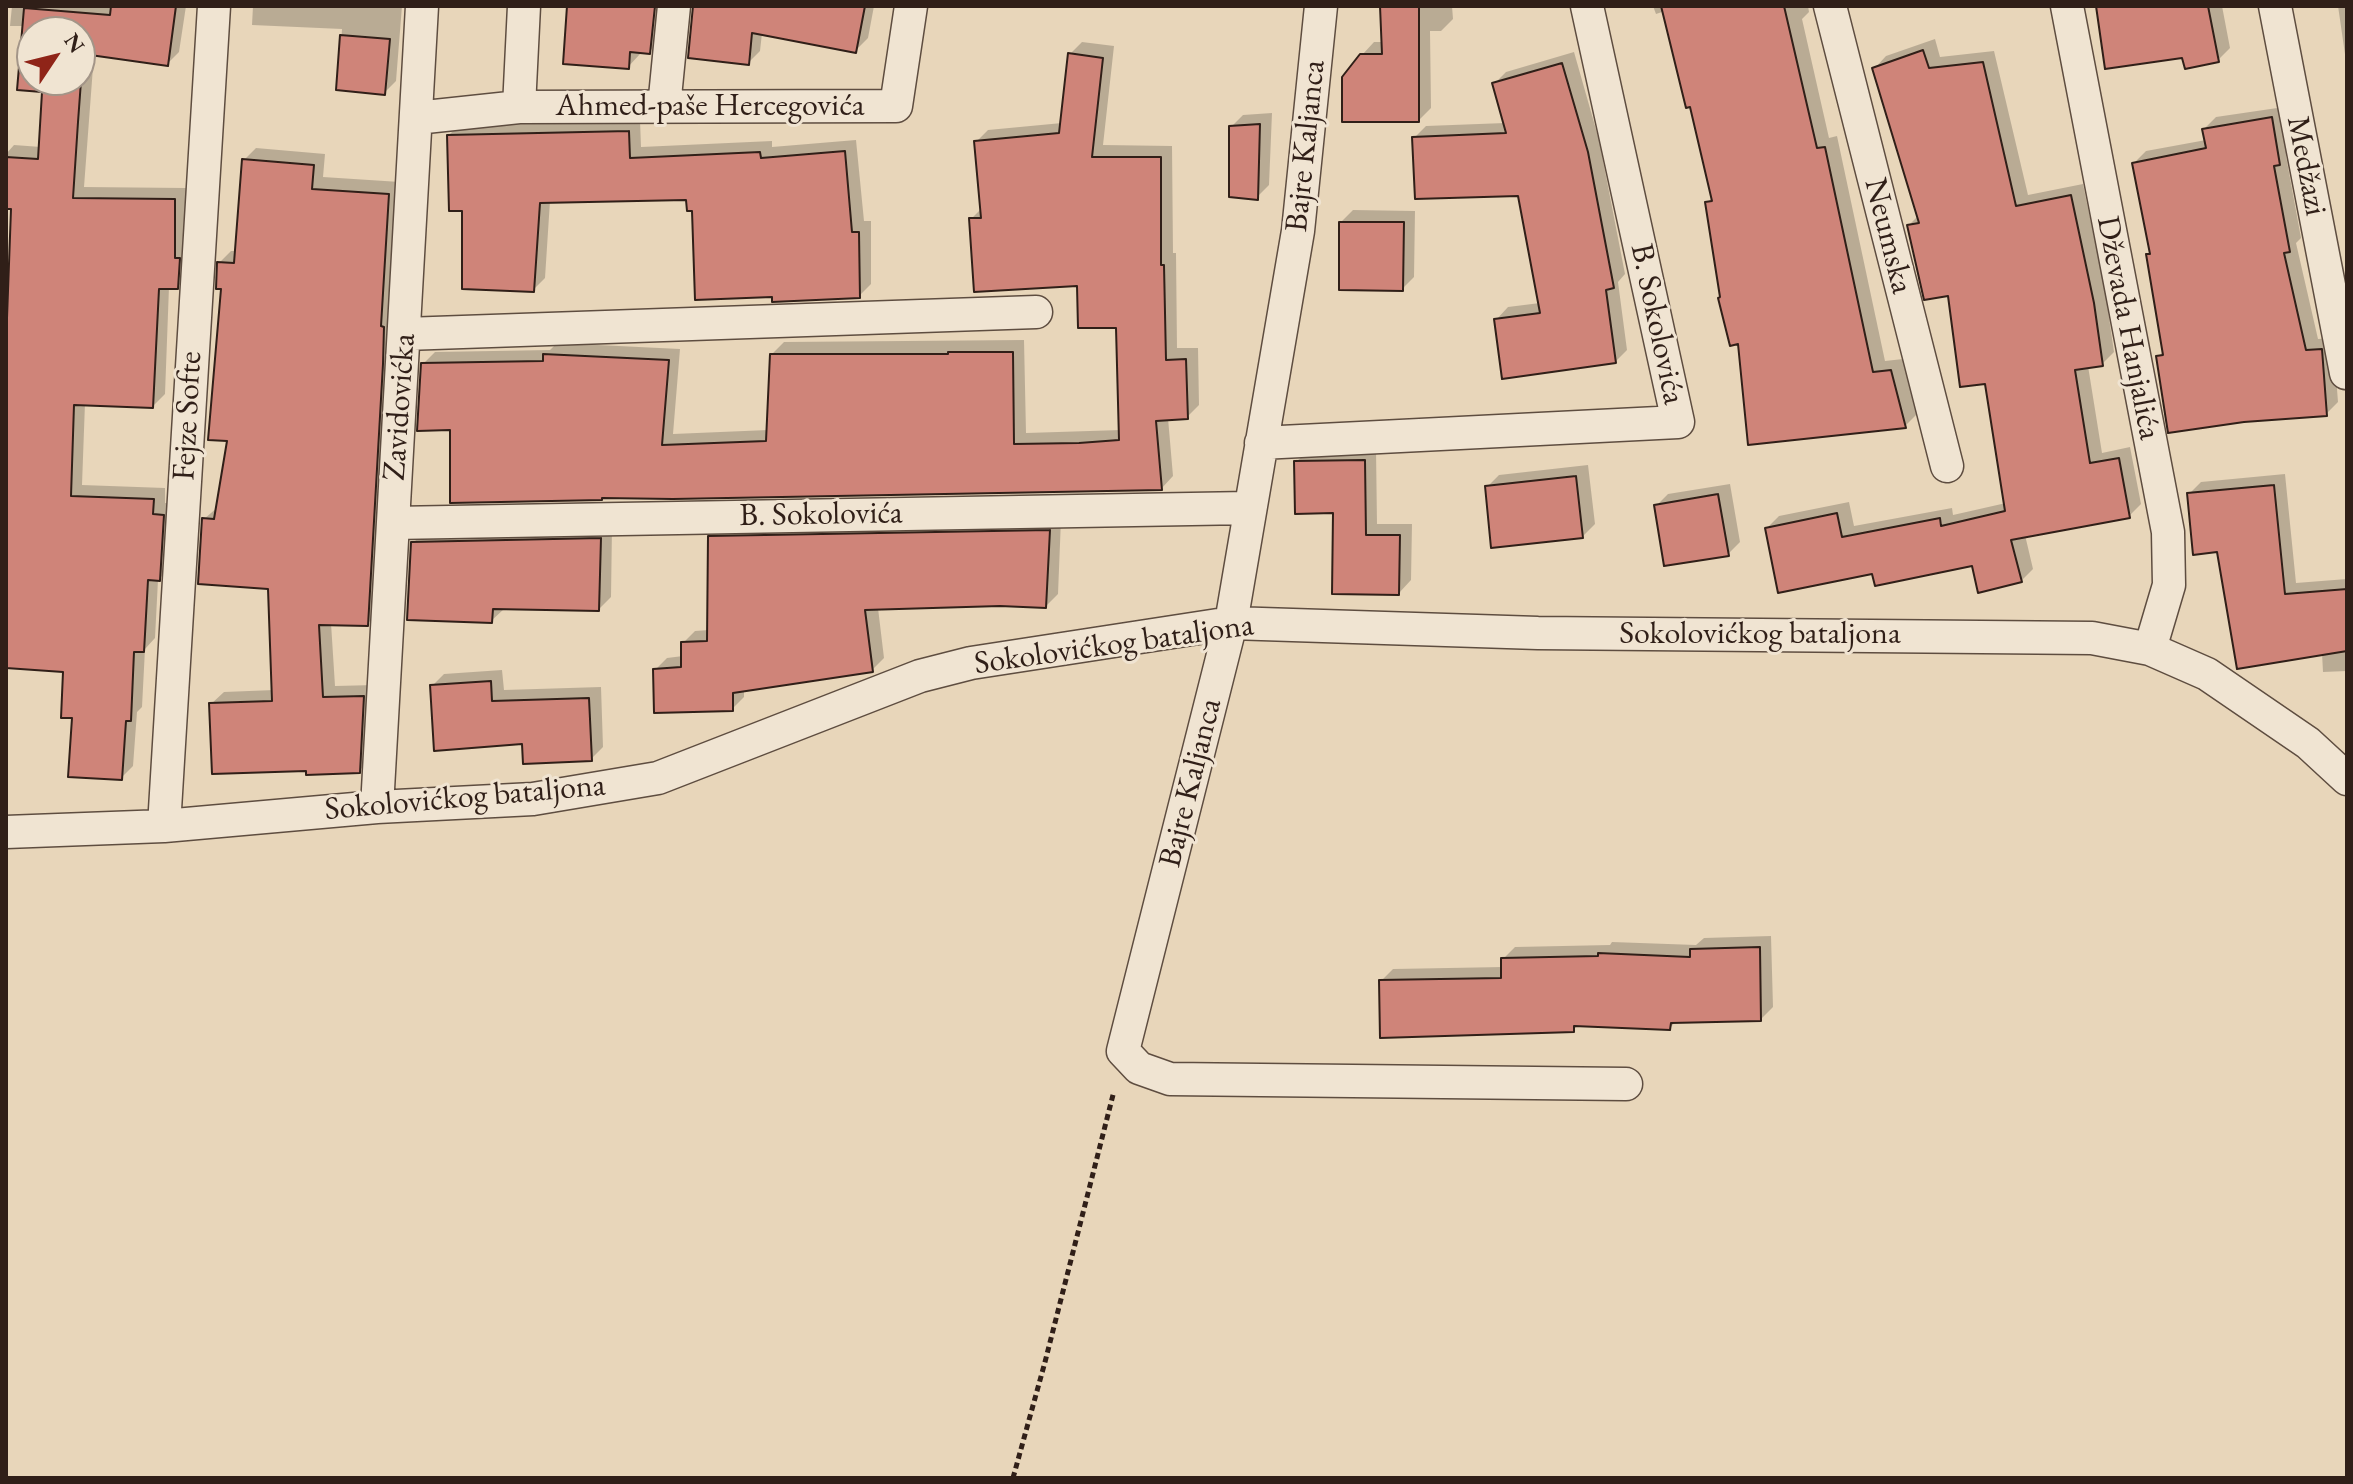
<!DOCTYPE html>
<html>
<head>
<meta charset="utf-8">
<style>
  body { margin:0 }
  #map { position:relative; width:2353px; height:1484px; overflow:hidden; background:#e8d6ba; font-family:"EB Garamond",serif }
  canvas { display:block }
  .frame { position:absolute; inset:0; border:8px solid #301f18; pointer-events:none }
  .north { position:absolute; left:16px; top:16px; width:80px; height:80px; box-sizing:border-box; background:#f0e4d2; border:2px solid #a39588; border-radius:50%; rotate:55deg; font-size:22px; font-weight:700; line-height:32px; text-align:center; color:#301f18 }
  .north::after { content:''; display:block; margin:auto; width:28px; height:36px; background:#8f2418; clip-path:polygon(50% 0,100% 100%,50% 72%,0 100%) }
</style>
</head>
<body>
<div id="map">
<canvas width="2353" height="1484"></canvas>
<div class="frame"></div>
<div class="north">N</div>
</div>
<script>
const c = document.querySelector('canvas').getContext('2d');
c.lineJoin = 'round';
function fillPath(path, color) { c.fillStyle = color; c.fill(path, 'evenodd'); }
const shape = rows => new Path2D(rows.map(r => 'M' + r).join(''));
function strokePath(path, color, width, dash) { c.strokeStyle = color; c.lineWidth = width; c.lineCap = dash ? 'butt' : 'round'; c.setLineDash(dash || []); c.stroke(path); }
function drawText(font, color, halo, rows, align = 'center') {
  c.font = font + ' "EB Garamond",serif'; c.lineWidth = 6; c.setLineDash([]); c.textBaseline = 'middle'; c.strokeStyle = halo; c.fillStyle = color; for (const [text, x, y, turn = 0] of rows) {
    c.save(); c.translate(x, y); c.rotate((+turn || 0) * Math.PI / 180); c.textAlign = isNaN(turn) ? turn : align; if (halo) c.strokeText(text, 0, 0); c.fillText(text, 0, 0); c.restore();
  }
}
fillPath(shape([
  [12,6,186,6,179,52,167,64,94,54,84,187,186,188,189,275,177,287,169,287,165,394,153,406,85,403,82,485,165,488,165,503,175,504,171,567,158,580,155,638,145,649,142,707,137,712,133,766,121,778,74,716,65,670,6,666,6,374,13,207,6,207,6,154,14,145,41,147,44,90,19,88,24,26,10,26],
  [32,32,80,32,80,80,32,80],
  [253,6,402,6,396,81,384,93,338,89,342,29,252,25],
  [569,6,665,6,661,40,649,52,640,51,640,54,628,67],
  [693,6,874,6,868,38,856,50,762,33,760,51,748,63],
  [1382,6,1452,6,1453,19,1441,31,1430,31,1431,108,1419,120,1362,55,1374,42,1384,42],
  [1653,6,1808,6,1809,12,1802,19,1829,138,1837,136,1885,361,1903,359,1917,414,1905,426,1707,203,1713,197,1692,105,1688,106,1662,12,1656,14],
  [2098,6,2222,6,2230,48,2218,60,2184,56],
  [2338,6,2347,6,2347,68],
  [1935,39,1940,57,1994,51,2028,195,2083,184,2105,290,2114,352,2102,364,2088,366,2102,453,2130,447,2141,504,2129,516,2025,535,2033,569,2021,581,1973,564,1767,528,1779,516,1849,502,1854,526,1952,508,1953,515,2006,503,1987,382,1949,293,1909,225,1919,215,1874,69,1886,56],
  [1082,42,1114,46,1103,145,1172,146,1173,253,1176,253,1177,348,1198,348,1199,405,1187,417,1168,418,1173,476,1161,489,452,428,423,364,435,352,550,350,557,343,680,349,673,434,768,430,772,354,784,342,1024,340,1026,433,1121,430,1118,326,1079,284,971,219,982,208,976,142,988,130,1062,123,1070,54],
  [1574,52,1599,140,1625,274,1618,282,1627,350,1615,362,1496,320,1508,307,1540,303,1519,194,1414,138,1426,126,1505,123,1494,84,1506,72],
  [2284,107,2291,151,2286,156,2301,238,2296,243,2318,339,2333,338,2338,402,2326,414,2158,357,2165,350,2148,255,2151,252,2134,163,2146,151,2206,140,2204,129,2216,117],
  [1272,113,1269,185,1257,197,1231,127,1243,115],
  [640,120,641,147,772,141,772,147,856,140,864,221,871,221,871,284,859,296,693,209,688,198,550,201,545,278,533,290,464,209,449,135,461,123],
  [256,148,325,154,323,177,400,182,379,612,367,624,331,623,335,686,375,685,371,759,359,771,308,769,211,704,224,692,274,690,270,588,204,519,218,507,230,439,223,287,219,263,231,251,237,251,244,160],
  [1353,210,1415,211,1414,277,1402,289,1341,222],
  [1376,449,1377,524,1412,524,1411,580,1399,593,1296,462,1309,450],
  [1588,465,1595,524,1583,536,1487,487,1499,475],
  [2285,474,2296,583,2347,579,2347,671,2323,672,2322,653,2219,550,2189,494,2201,482],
  [1730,484,1740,542,1728,554,1656,506,1668,494],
  [1061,519,1058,594,1046,606,1000,604,878,608,884,658,872,670,744,689,744,697,732,709,655,670,667,658,683,656,683,643,695,631,709,630,710,537,722,525],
  [612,527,611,597,599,609,504,609,491,621,413,543,425,531],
  [502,670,504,690,601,687,603,747,591,759,524,742,432,686,444,674],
  [1771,936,1773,1007,1761,1019,1676,1021,1670,1028,1579,1024,1573,1030,1381,981,1393,969,1503,967,1503,959,1515,947,1610,945,1612,942,1696,945,1704,938]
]), '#0003');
const building = shape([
  [111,6,176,6,168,66,83,54,78,122,73,198,175,199,175,258,180,258,178,289,159,289,153,408,74,405,71,496,154,499,153,514,164,515,160,581,148,580,144,652,134,652,131,721,126,721,122,780,68,777,72,718,61,718,63,672,6,668,6,345,11,209,6,209,6,157,38,159,42,92,17,90,24,8,110,15,111,6],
  [32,32,80,32,80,80,32,80,32,32],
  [567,6,655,6,650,54,630,52,629,69,563,64,567,6],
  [693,6,865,6,856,53,752,33,749,65,688,58,693,6],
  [1380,6,1419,6,1419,122,1342,122,1342,77,1360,54,1382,54,1380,6],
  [1661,6,1784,6,1817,148,1825,147,1873,372,1891,370,1906,428,1748,445,1738,344,1730,346,1718,298,1720,297,1705,202,1712,201,1690,107,1686,108,1661,6],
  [2096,6,2208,6,2219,62,2185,69,2182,58,2105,69,2096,6],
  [340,35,390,39,385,95,336,90,340,35],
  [1923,50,1929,68,1983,62,2016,206,2071,195,2094,303,2103,366,2075,370,2090,463,2119,458,2130,518,2011,540,2022,582,1978,593,1972,566,1875,586,1872,574,1778,593,1765,528,1837,513,1842,537,1940,518,1941,526,2005,511,1985,384,1960,387,1948,296,1924,300,1907,225,1919,223,1872,68,1923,50],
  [1068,53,1103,58,1092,157,1161,157,1161,265,1164,265,1166,360,1186,359,1188,419,1156,421,1162,490,673,499,602,498,602,500,450,503,450,430,417,431,421,363,543,361,543,354,669,360,662,445,766,441,770,354,948,354,948,352,1013,352,1014,444,1079,443,1119,440,1116,328,1078,328,1077,286,974,292,969,218,981,218,974,141,1059,133,1068,53],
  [1562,63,1588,152,1614,288,1606,290,1616,363,1502,379,1494,319,1540,313,1518,196,1415,199,1412,137,1506,133,1492,83,1562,63],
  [2272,117,2280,165,2274,166,2290,252,2284,253,2306,350,2322,349,2327,416,2244,422,2168,433,2156,356,2163,355,2146,254,2150,254,2132,163,2206,148,2202,129,2272,117],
  [1260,124,1258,200,1229,197,1229,126,1260,124],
  [629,131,630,158,760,152,761,158,845,151,852,232,859,232,860,298,772,302,772,297,695,300,692,211,687,211,686,200,540,203,534,292,462,289,462,211,449,211,447,135,629,131],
  [242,159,314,165,312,189,389,194,381,326,384,327,383,364,368,626,319,625,323,697,364,696,360,773,306,775,306,771,212,774,209,703,272,701,268,589,198,584,202,518,214,519,227,441,208,440,221,289,216,289,217,262,234,263,242,159],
  [1339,222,1404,222,1403,291,1339,290,1339,222],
  [1365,460,1366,535,1400,535,1399,595,1332,594,1333,513,1295,514,1294,461,1365,460],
  [1576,476,1583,538,1491,548,1485,486,1576,476],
  [2274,485,2285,594,2347,589,2347,651,2237,669,2217,552,2193,555,2187,493,2274,485],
  [1718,494,1729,556,1664,566,1654,505,1718,494],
  [1050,530,1046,608,1000,606,865,610,873,672,733,693,733,711,654,713,653,669,681,667,681,642,707,641,708,536,1050,530],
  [601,538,599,611,493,609,492,623,407,620,411,542,601,538],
  [491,681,492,701,589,698,592,761,523,764,522,744,434,751,430,685,491,681],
  [1760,947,1761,1021,1671,1023,1670,1030,1574,1026,1574,1032,1380,1038,1379,980,1501,978,1501,958,1598,956,1598,953,1690,957,1690,949,1760,947]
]);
fillPath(building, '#cf8479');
strokePath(building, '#301f18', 2);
const street = shape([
  [1321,6,1298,231,1231,623,1123,1051,1139,1068,1170,1079,1626,1084],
  [1830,6,1947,466],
  [2067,6,2168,532,2169,585,2150,649],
  [2275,6,2346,373],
  [519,107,524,6],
  [664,107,674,6],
  [416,118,519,107,896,106,911,6],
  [405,334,1036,312],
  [1261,443,1678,422,1587,6],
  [393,523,1248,508],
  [377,807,422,6],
  [164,826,214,6],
  [6,832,164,826,377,807,533,799,658,778,920,676,971,663,1231,623,1538,633,2092,638,2150,649,2207,674,2308,743,2347,779]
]);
strokePath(street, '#5e4d40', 35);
strokePath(shape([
  [1013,1478,1045,1362,1114,1091]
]), '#301f18', 5, [6, 4]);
strokePath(street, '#f0e4d2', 32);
drawText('32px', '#301f18', '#f0e4d2', [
  ["Ahmed-paše Hercegovića",710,106],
  ["Bajre Kaljanca",1306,146,-84],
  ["Medžazi",2306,166,79],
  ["Neumska",1888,236,76],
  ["B. Sokolovića",1657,324,78],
  ["Dževada Hanjalića",2128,328,79],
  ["Zavidovićka",400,407,-86],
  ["Fejze Softe",188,416,-87],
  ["B. Sokolovića",821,515,-1],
  ["Sokolovićkog bataljona",1760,634],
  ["Sokolovićkog bataljona",1114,645,-8],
  ["Bajre Kaljanca",1191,783,-76],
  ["Sokolovićkog bataljona",465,798,-5]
]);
</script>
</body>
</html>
